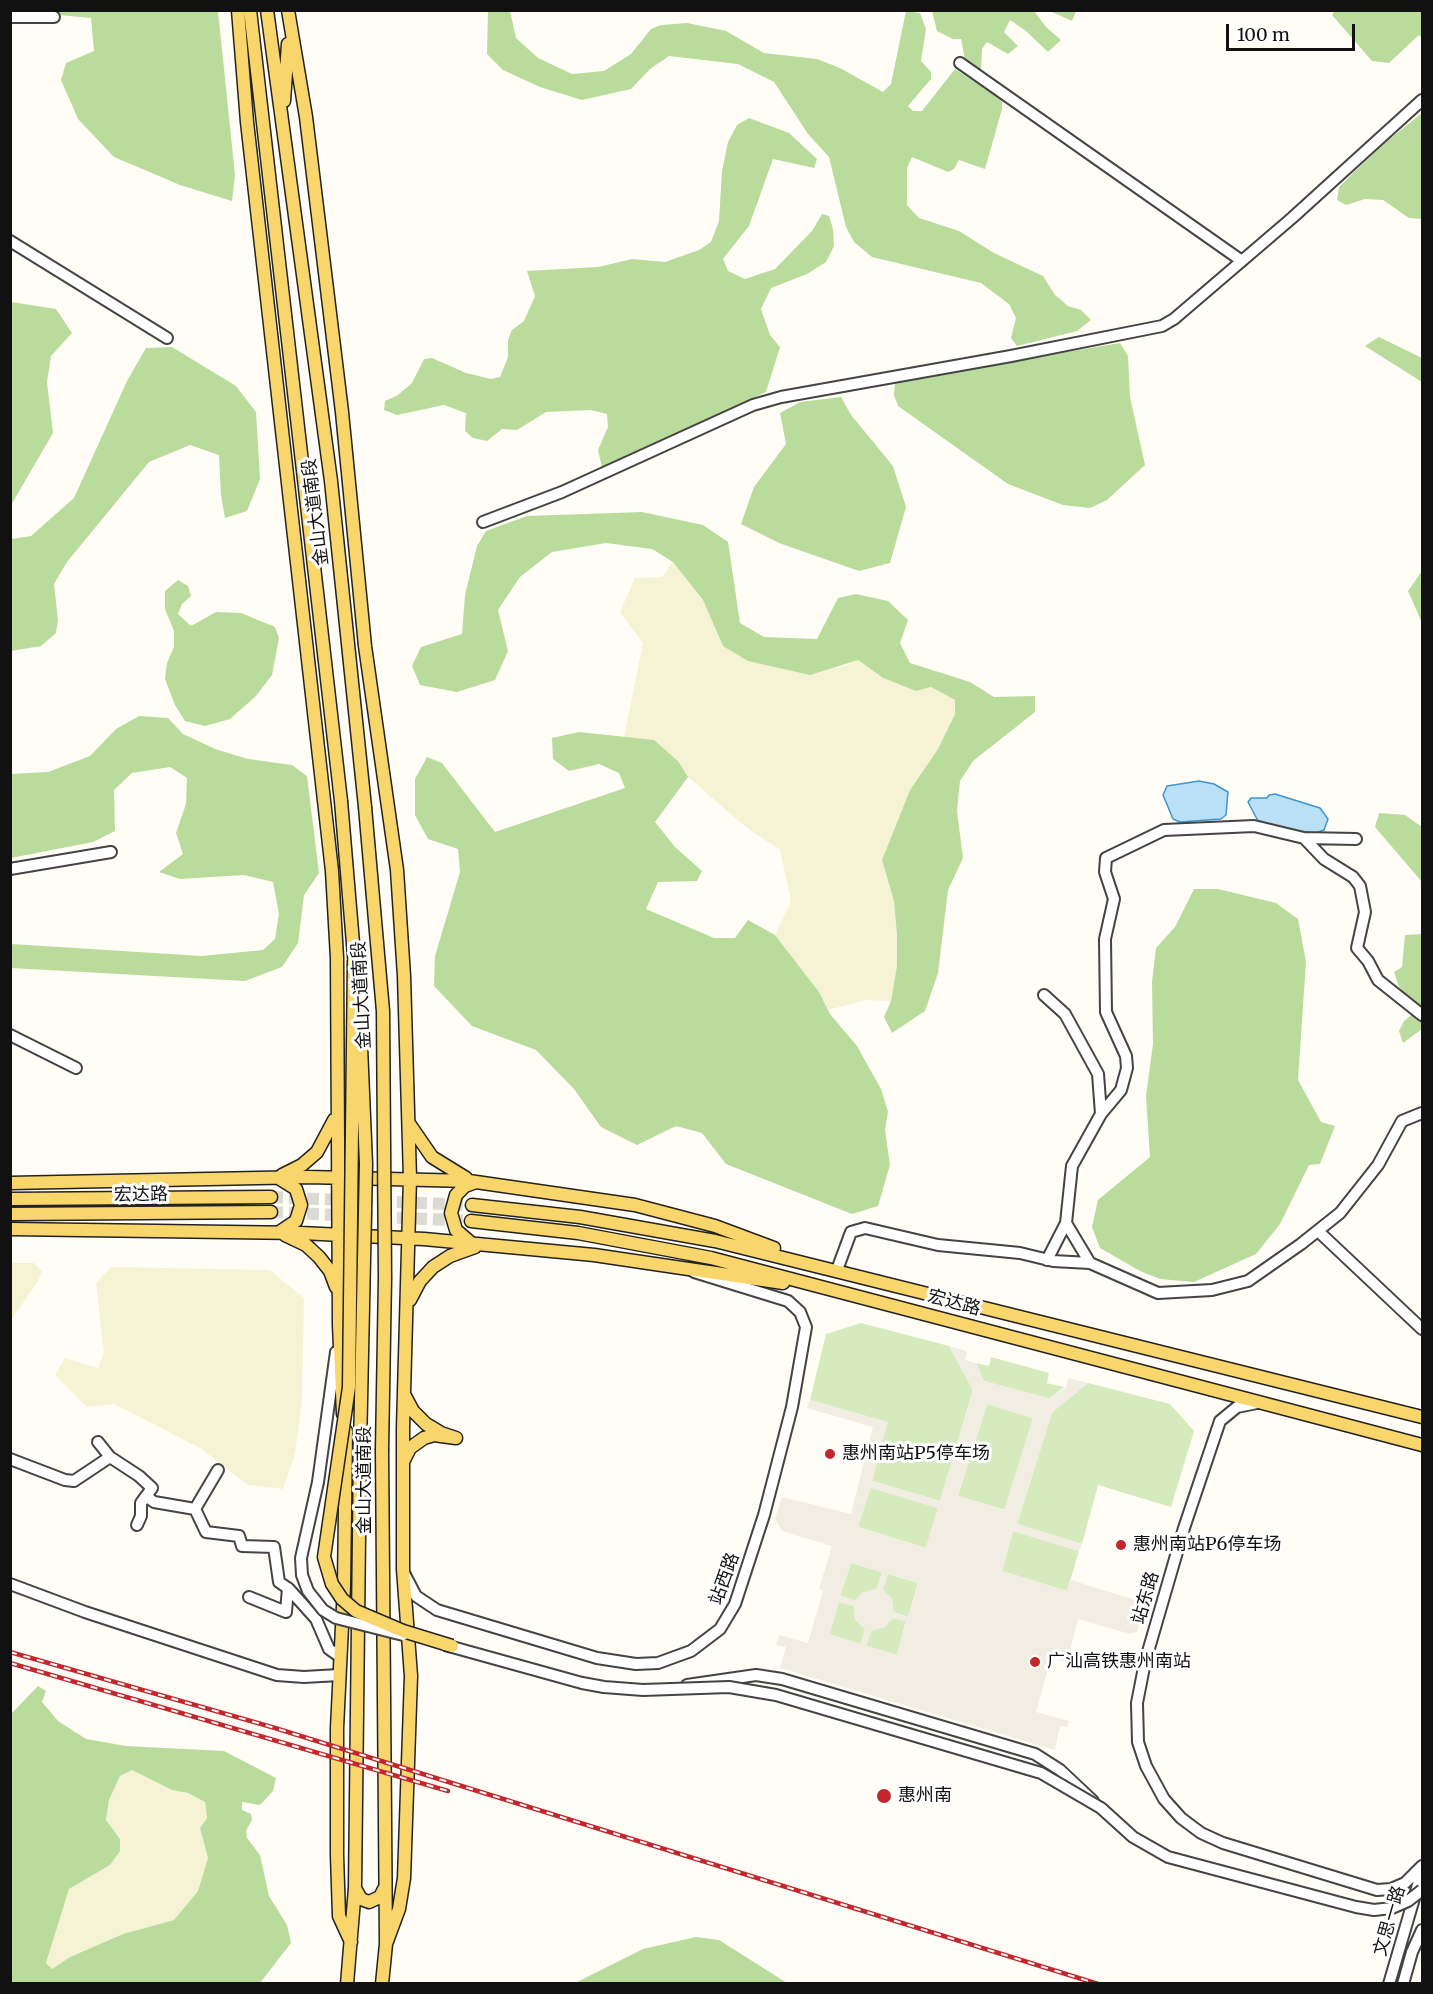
<!DOCTYPE html>
<html>
<head>
<meta charset="utf-8">
<style>
  body { margin:0 }
  #map { position:relative; width:1433px; height:1994px; overflow:hidden; background:#fffdf5; font-family:Merriweather,serif }
  canvas { display:block }
  .frame { position:absolute; inset:0; border:12px solid #111; pointer-events:none }
  .scale { position:absolute; left:1226px; top:24px; width:129px; height:27px; box-sizing:border-box; border:3px solid #111; border-top:0; padding-left:8px; font-size:18px; line-height:21px; white-space:nowrap; color:#111; -webkit-text-stroke:4px #fff; paint-order:stroke }
</style>
</head>
<body>
<div id="map">
<canvas width="1433" height="1994"></canvas>
<div class="frame"></div>
<div class="scale">100 m</div>
</div>
<script>
const c = document.querySelector('canvas').getContext('2d');
c.lineJoin = 'round';
function fillPath(path, color) { c.fillStyle = color; c.fill(path, 'evenodd'); }
const shape = rows => new Path2D(rows.map(r => 'M' + r).join(''));
function strokePath(path, color, width, dash) { c.strokeStyle = color; c.lineWidth = width; c.lineCap = dash ? 'butt' : 'round'; c.setLineDash(dash || []); c.stroke(path); }
function drawText(font, color, halo, rows, align = 'center') {
  c.font = font + ' Merriweather,"Noto Sans SC",serif'; c.lineWidth = 6; c.setLineDash([]); c.textBaseline = 'middle'; c.strokeStyle = halo; c.fillStyle = color; for (const [text, x, y, turn = 0] of rows) {
    c.save(); c.translate(x, y); c.rotate((+turn || 0) * Math.PI / 180); c.textAlign = isNaN(turn) ? turn : align; if (halo) c.strokeText(text, 0, 0); c.fillText(text, 0, 0); c.restore();
  }
}
fillPath(shape([
  [673,562,703,600,723,646,839,668,858,660,883,678,916,691,931,687,955,700,955,714,938,749,910,790,882,860,894,901,897,935,897,966,891,1001,866,1000,828,1010,819,992,775,935,791,901,780,850,747,828,688,777,678,761,654,740,624,737,643,643,620,612,635,578,662,577],
  [11,1263,34,1263,42,1271,37,1283,11,1320],
  [111,1267,270,1270,304,1298,302,1400,295,1454,283,1489,248,1485,200,1448,114,1404,87,1407,55,1375,65,1358,98,1368,104,1353,96,1283],
  [132,1770,172,1790,188,1793,205,1802,207,1818,200,1828,208,1857,198,1891,174,1920,123,1934,70,1957,52,1969,46,1963,69,1889,110,1865,120,1839,106,1820,109,1800,120,1776]
]), '#f6f3d4');
fillPath(shape([
  [861,1323,949,1346,973,1390,940,1501,872,1481,887,1422,810,1400,826,1334],
  [991,1357,1049,1373,1047,1383,1064,1387,1049,1399,984,1381,976,1363,989,1366],
  [1088,1383,1170,1404,1194,1431,1171,1507,1098,1485,1082,1544,1017,1524,1052,1412],
  [987,1404,1033,1418,1005,1510,958,1496],
  [870,1487,938,1508,926,1548,858,1527],
  [1013,1531,1079,1551,1067,1591,1002,1571],
  [851,1563,882,1572,877,1589,862,1593,856,1601,840,1596],
  [888,1574,918,1583,908,1617,894,1612,882,1590],
  [839,1602,854,1606,855,1619,865,1629,861,1644,829,1635],
  [893,1618,906,1621,897,1655,866,1646,871,1630]
]), '#d5ebbd');
fillPath(shape([
  [1335,10,1422,11,1422,38,1419,35,1389,63,1372,61,1332,15],
  [59,11,218,11,235,175,232,201,180,185,114,157,78,119,61,80,66,63,94,51,91,18,59,15],
  [488,11,510,11,516,38,538,58,572,74,604,71,631,54,651,29,661,25,687,23,726,31,764,53,817,59,840,68,883,92,891,84,906,11,920,13,926,29,921,61,931,72,931,79,908,106,913,111,922,111,955,69,1002,100,1002,109,985,169,959,160,954,169,948,172,912,157,907,168,907,205,919,218,959,231,994,253,1043,276,1055,295,1068,306,1081,310,1091,320,1077,331,1017,346,1011,338,1016,318,1009,304,981,283,872,257,854,242,846,227,829,157,808,134,774,82,738,64,669,56,650,69,631,89,582,100,540,87,503,70,487,54],
  [932,11,1034,11,1046,27,1061,40,1048,52,1026,31,1010,20,1004,32,1018,46,1008,54,987,42,982,49,981,71,965,60,961,39,953,39,937,31],
  [1050,11,1076,11,1072,21],
  [1422,113,1422,219,1409,218,1383,200,1365,199,1346,205,1337,200,1339,187,1350,176,1386,142],
  [749,118,789,133,817,159,814,168,773,159,749,226,723,259,728,271,745,279,775,269,812,231,822,214,829,216,833,229,834,246,826,262,807,274,771,288,761,309,770,335,780,347,766,392,602,467,598,450,608,427,607,414,591,410,546,412,517,430,502,429,487,441,473,438,465,431,466,413,444,405,397,415,384,410,385,401,398,395,412,383,424,359,432,358,466,373,491,379,500,377,508,357,508,340,512,330,524,321,535,296,527,271,598,267,632,259,665,262,699,250,711,242,719,221,722,171,728,142,737,125],
  [11,302,56,309,72,333,51,356,47,382,53,433,11,505],
  [1379,337,1422,358,1422,382,1365,346],
  [1120,343,1128,356,1130,397,1145,465,1107,500,1090,508,1063,505,1008,484,898,406,894,395,895,381],
  [172,347,236,386,256,412,260,479,247,511,225,518,221,495,219,455,190,445,149,462,67,562,54,584,58,620,56,633,41,646,11,651,11,539,31,536,74,498,127,381,146,348],
  [841,397,851,415,893,466,906,507,890,563,859,571,779,543,741,524,754,487,786,444,780,413,800,402],
  [642,512,703,525,728,542,740,623,764,637,817,639,838,598,856,594,888,601,908,620,900,643,910,663,970,682,994,697,1035,696,1035,712,973,761,960,781,957,811,963,858,948,890,938,973,925,1011,892,1033,884,1017,891,1001,897,966,897,935,894,901,882,860,910,790,938,749,955,714,955,700,931,687,916,691,883,678,858,660,810,675,748,661,723,646,703,600,673,562,652,549,606,543,552,552,520,577,498,610,508,651,495,680,457,692,420,685,412,666,421,647,462,634,465,595,477,546,486,531,527,516],
  [1422,571,1422,623,1408,591],
  [178,580,188,586,191,596,182,604,178,614,191,626,216,612,241,613,275,627,279,638,272,675,255,697,230,719,205,726,185,721,175,705,165,679,167,663,174,647,174,631,165,609,165,591],
  [139,716,168,718,183,734,215,749,248,759,292,765,307,776,319,873,304,895,298,943,282,967,245,981,11,968,11,944,202,956,263,950,275,939,279,914,273,882,244,875,180,879,159,872,183,854,176,833,186,804,187,778,170,767,132,773,114,790,115,831,93,842,11,858,11,774,48,772,90,756,116,729],
  [579,732,654,740,678,761,688,777,655,822,675,847,702,871,697,881,658,882,646,909,714,938,735,938,748,920,775,935,819,992,830,1014,857,1046,881,1089,888,1112,885,1130,890,1165,878,1206,852,1214,726,1164,702,1133,676,1126,637,1145,601,1127,574,1089,536,1050,472,1026,434,986,435,956,460,872,458,849,428,839,415,815,415,779,427,757,442,763,495,832,625,788,619,773,599,764,569,771,553,759,552,738],
  [1379,813,1405,815,1422,827,1422,882,1375,827],
  [1194,889,1218,889,1276,903,1298,919,1306,962,1298,1080,1321,1122,1335,1126,1320,1164,1309,1165,1280,1224,1256,1254,1194,1282,1160,1279,1140,1271,1100,1248,1092,1227,1098,1200,1150,1157,1146,1096,1153,1044,1152,982,1156,948,1175,927],
  [1422,934,1422,1029,1403,1043,1399,1031,1404,1021,1419,1009,1399,987,1394,972,1402,967,1405,935],
  [38,1686,46,1691,42,1702,58,1721,86,1739,126,1746,224,1751,276,1778,273,1791,260,1805,242,1802,242,1810,251,1814,252,1820,246,1831,247,1838,260,1855,269,1896,287,1925,291,1943,260,1983,11,1983,11,1714],
  [132,1770,172,1790,188,1793,205,1802,207,1818,200,1828,208,1858,198,1891,174,1920,123,1934,70,1957,52,1969,46,1963,69,1889,110,1865,120,1851,120,1839,106,1820,109,1800,120,1776],
  [696,1937,719,1940,787,1983,575,1983,643,1949]
]), '#b9dc9c');
fillPath(shape([
  [949,1346,967,1351,965,1360,976,1363,984,1381,1049,1398,1066,1388,1068,1378,1088,1383,1052,1413,1017,1524,1082,1544,1079,1551,1013,1531,1002,1571,1067,1591,1071,1580,1145,1603,1137,1632,1130,1634,1078,1619,1067,1662,1051,1658,1036,1712,1069,1721,1067,1727,1060,1726,1055,1750,780,1668,786,1647,776,1645,779,1635,808,1643,823,1591,819,1589,832,1546,782,1531,775,1519,782,1497,851,1514,873,1427,807,1408,810,1400,888,1422,872,1481,940,1501,973,1390],
  [987,1404,1033,1418,1004,1510,958,1496],
  [871,1488,938,1508,926,1548,858,1527],
  [851,1563,882,1572,877,1588,862,1593,856,1600,840,1596],
  [888,1574,918,1583,908,1617,894,1612,892,1598,883,1590],
  [839,1602,854,1606,855,1618,865,1629,861,1644,830,1634],
  [893,1618,906,1622,897,1655,866,1646,871,1631,885,1627]
]), '#f1ede2');
const water = shape([
  [1199,781,1214,784,1228,792,1226,815,1221,819,1180,822,1173,819,1163,795,1167,786,1199,781],
  [1275,794,1320,808,1328,819,1324,830,1316,833,1288,830,1258,821,1248,802,1251,798,1267,798,1269,795,1275,794]
]);
fillPath(water, '#b9e0f7');
strokePath(water, '#3f96cf', 1.5);
strokePath(shape([
  [271,1197,472,1205],
  [271,1212,471,1221]
]), '#dbdad3', 12, [12, 6]);
const minor = shape([
  [10,17,54,17],
  [960,63,1242,261],
  [10,241,167,338],
  [483,522,562,492,753,405,781,397,1011,356,1162,326,1174,319,1292,218,1422,100],
  [1304,838,1356,839],
  [10,869,111,852],
  [1044,995,1065,1014,1098,1074,1101,1114,1072,1166,1066,1223,1047,1260],
  [10,1035,76,1068],
  [1101,1114,1121,1090,1127,1068,1126,1056,1106,1012,1105,939,1114,899,1105,872,1106,858,1164,830,1254,826,1304,838,1324,859,1353,877,1360,886,1365,912,1357,948,1368,961,1378,980,1422,1015],
  [1066,1223,1090,1263],
  [1318,1231,1422,1329],
  [837,1270,851,1232,865,1228,938,1245,1020,1253,1053,1261,1090,1263,1158,1293,1212,1290,1248,1281,1301,1244,1340,1213,1378,1165,1402,1121,1422,1113],
  [1257,1403,1237,1407,1220,1421,1184,1528,1145,1662,1137,1703,1138,1742,1146,1766,1164,1799,1181,1818,1201,1833,1223,1843,1377,1890,1391,1889,1405,1883,1422,1866],
  [98,1442,110,1457],
  [10,1459,65,1480,74,1481,110,1457,139,1476,152,1488,141,1503,141,1516,137,1525],
  [218,1470,195,1509,206,1532,239,1536,242,1546,274,1547,279,1582,289,1589,316,1619,329,1649,339,1656],
  [318,1482,336,1352],
  [146,1496,154,1502,195,1509],
  [405,1575,416,1596,437,1610,597,1658,636,1664,658,1663,691,1651,720,1629,735,1604,764,1515,792,1407,806,1327,800,1312,788,1301,694,1272],
  [10,1584,85,1612,277,1675,304,1677,339,1675],
  [249,1597,286,1612,288,1588],
  [687,1685,756,1675,782,1679,1035,1754,1060,1770,1093,1801],
  [1389,1984,1422,1871],
  [1403,1984,1412,1952,1422,1930]
]);
const major = shape([
  [238,10,247,122,332,871,337,958,339,1325,343,1414],
  [250,10,341,801],
  [267,10,331,481,365,807],
  [288,10,306,117,342,412,365,646,397,870,404,976,410,1178,403,1428,403,1569,411,1676,404,1878,399,1909,386,1944],
  [284,101,288,44],
  [410,1125,432,1157,466,1178],
  [282,1175,302,1165,317,1152,334,1120],
  [280,1179,296,1189,301,1205,296,1221,281,1231],
  [10,1183,308,1177,469,1181,635,1205,715,1226,774,1248],
  [10,1199,271,1197],
  [472,1205,580,1217,715,1241,1422,1417],
  [10,1214,271,1212],
  [471,1221,578,1233,711,1258,1422,1445],
  [10,1229,301,1233,424,1239,594,1255,783,1283],
  [285,1235,306,1245,319,1257,330,1271,336,1287],
  [471,1243,456,1230,451,1213,456,1195,465,1186,476,1182],
  [410,1300,420,1281,433,1267,450,1256,475,1247],
  [346,1431,344,1586,337,1728,337,1855,339,1916,351,1942],
  [404,1460,410,1448,424,1438,434,1435,456,1438,441,1433,426,1424,413,1411,405,1396],
  [355,1888,361,1899,369,1902,380,1897,384,1889],
  [347,1984,355,1888,360,1448],
  [382,1984,386,1944,382,1450]
]);
strokePath(minor, '#444', 14);
strokePath(major, '#222', 15);
strokePath(minor, '#fff', 10);
strokePath(major, '#f9d66b', 12);
const rail = shape([
  [10,1652,275,1728,1098,1984],
  [10,1663,448,1791]
]);
strokePath(rail, '#c4262e', 4.5);
strokePath(rail, '#fff', 2, [7]);
const minorBridge = shape([
  [318,1482,301,1558,302,1575,308,1591,323,1610,336,1618,403,1635],
  [445,1645,582,1683,604,1687,643,1690,729,1687,776,1695,1041,1773,1101,1808,1133,1837,1168,1857,1356,1907,1374,1910,1392,1908,1408,1901,1422,1890]
]);
const majorBridge = shape([
  [341,801,355,967],
  [365,807,383,1011,385,1278,382,1450],
  [354,960,349,1387,324,1557,332,1584,342,1599,356,1611,403,1631,452,1646],
  [360,1023,366,1164,360,1448]
]);
strokePath(minorBridge, '#444', 14, []);
strokePath(majorBridge, '#222', 15, []);
strokePath(minorBridge, '#fff', 10);
strokePath(majorBridge, '#f9d66b', 12);
for (const [x, y, r, color] of [
  [830,1454,6,"#c4262e"],
  [1121,1545,6,"#c4262e"],
  [1035,1662,6,"#c4262e"],
  [884,1796,8,"#c4262e"]
]) { const dot = new Path2D(); dot.arc(x, y, r, 0, 2 * Math.PI); c.fillStyle = color; c.fill(dot); strokePath(dot, '#fff', 2); }
drawText('18px', '#111', '#fff', [
  ["金山大道南段",316,512,-97],
  ["金山大道南段",362,995,-93],
  ["宏达路",141,1195,-1],
  ["宏达路",954,1303,15],
  ["金山大道南段",365,1480,-90],
  ["站西路",725,1579,-70],
  ["站东路",1146,1598,-74],
  ["文思一路",1390,1921,-74]
]);
drawText('18px', '#111', '#fff', [
  ["惠州南站P5停车场",842,1454],
  ["惠州南站P6停车场",1133,1545],
  ["广汕高铁惠州南站",1047,1662],
  ["惠州南",898,1796]
], 'left');
</script>
</body>
</html>
